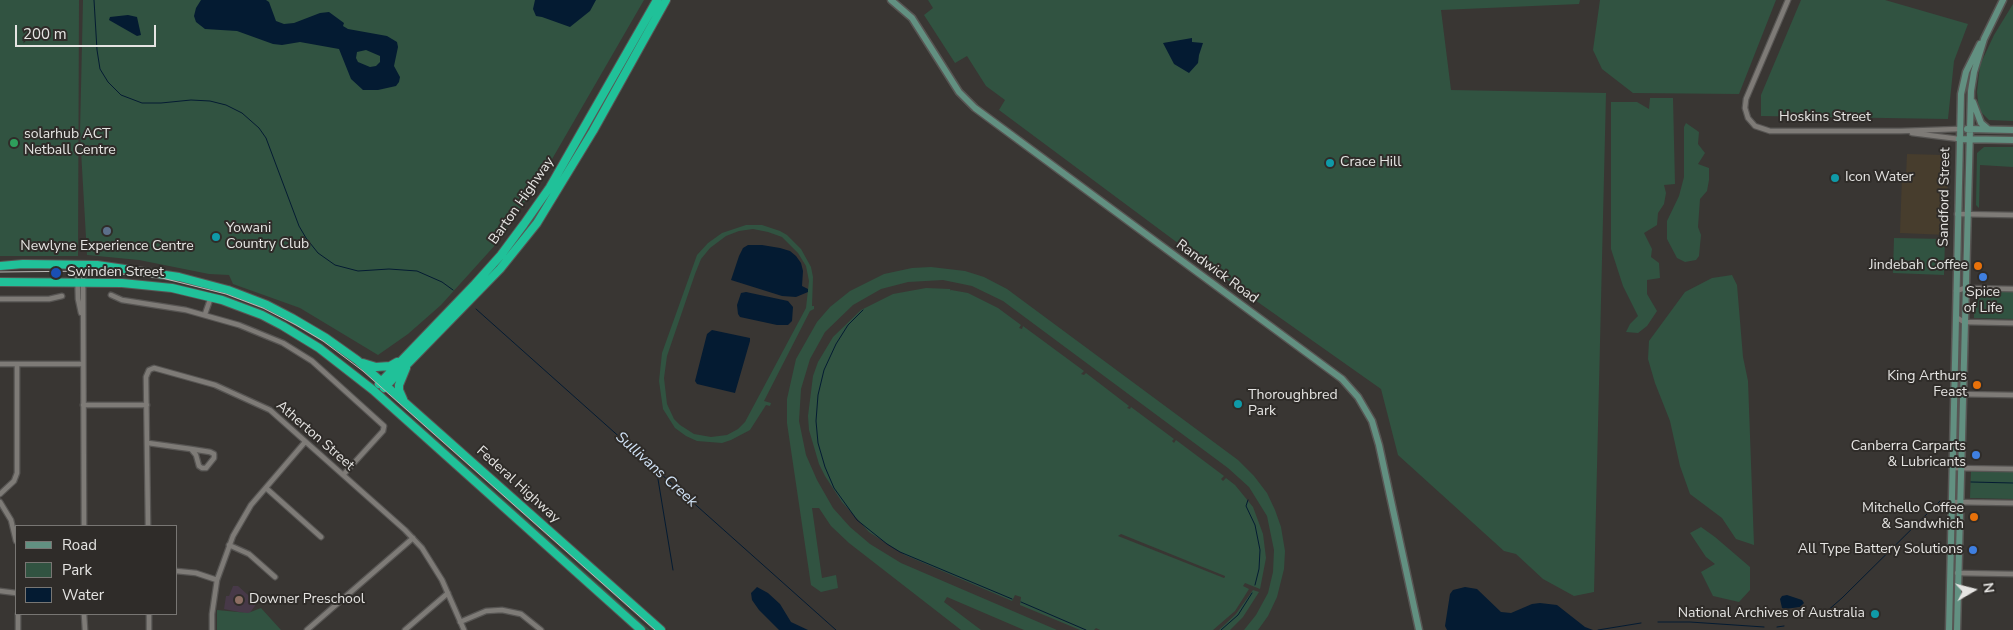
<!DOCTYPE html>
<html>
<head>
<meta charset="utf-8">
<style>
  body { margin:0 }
  #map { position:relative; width:2013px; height:630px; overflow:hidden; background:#393633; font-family:"Nunito Sans",sans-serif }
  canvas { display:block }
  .legend { position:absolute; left:15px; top:525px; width:162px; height:90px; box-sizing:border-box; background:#2f2c29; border:1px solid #787673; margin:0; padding:6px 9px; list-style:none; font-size:15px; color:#e5e4e2 }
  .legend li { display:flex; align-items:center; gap:10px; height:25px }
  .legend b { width:25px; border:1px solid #787673 }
  .north { position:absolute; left:1948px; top:565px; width:50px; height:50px; -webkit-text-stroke:4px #2f2c29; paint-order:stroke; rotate:82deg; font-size:14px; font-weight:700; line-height:20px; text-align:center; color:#e5e4e2 }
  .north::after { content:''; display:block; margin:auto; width:18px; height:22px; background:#e5e4e2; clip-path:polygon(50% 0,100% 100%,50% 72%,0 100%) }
  .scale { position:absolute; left:15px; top:25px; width:141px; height:22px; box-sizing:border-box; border:2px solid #e5e4e2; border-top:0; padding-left:6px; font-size:15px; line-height:18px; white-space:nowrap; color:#e5e4e2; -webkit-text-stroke:4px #2f2c29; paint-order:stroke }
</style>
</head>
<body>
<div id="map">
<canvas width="2013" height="630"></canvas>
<ul class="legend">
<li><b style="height:6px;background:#629081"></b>Road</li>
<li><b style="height:14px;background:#315341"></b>Park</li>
<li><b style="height:14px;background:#041b32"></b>Water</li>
</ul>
<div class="north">N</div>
<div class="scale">200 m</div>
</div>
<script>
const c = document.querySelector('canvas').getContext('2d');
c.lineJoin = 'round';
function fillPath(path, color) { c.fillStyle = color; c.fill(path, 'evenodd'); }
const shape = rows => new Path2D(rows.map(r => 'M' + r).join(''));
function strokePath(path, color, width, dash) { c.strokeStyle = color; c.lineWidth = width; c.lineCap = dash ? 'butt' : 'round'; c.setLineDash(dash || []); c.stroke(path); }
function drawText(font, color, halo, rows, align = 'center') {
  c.font = font + ' "Nunito Sans",sans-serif'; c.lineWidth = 4; c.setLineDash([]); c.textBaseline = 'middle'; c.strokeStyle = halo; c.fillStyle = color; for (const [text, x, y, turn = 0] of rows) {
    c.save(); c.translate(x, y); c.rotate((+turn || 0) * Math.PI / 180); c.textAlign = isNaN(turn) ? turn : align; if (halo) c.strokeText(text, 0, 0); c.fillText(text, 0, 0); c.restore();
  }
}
fillPath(shape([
  [1907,154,1944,155,1948,159,1947,235,1900,233,1902,176,1906,176]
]), '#473d2d');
fillPath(shape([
  [233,586,238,586,257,603,249,614,224,609,226,596,229,596]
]), '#473948');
fillPath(shape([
  [0,0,79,0,78,256,0,256],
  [83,0,644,0,544,173,497,243,441,305,408,334,378,355,300,308,233,284,229,275,209,274,139,260,87,255,80,133],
  [928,0,1580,0,1579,4,1441,10,1451,90,1606,93,1594,592,1574,596,1543,579,1516,554,1504,551,1398,455,1381,389,1245,293,999,110,1005,100,986,86,967,56,955,63,924,15,933,8],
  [1600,0,1776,0,1739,94,1633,93,1602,69,1593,50],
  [1801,0,1885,0,1968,24,1954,61,1948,119,1761,116,1761,95],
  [2013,4,2013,121,1989,120,1979,110,1977,92,1980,65,1994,35],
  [1650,98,1673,98,1675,184,1664,185,1666,193,1664,204,1658,213,1657,225,1644,233,1652,249,1651,257,1659,263,1660,278,1647,280,1647,294,1657,311,1647,326,1638,333,1626,332,1630,324,1638,316,1623,286,1611,249,1611,102,1637,102,1649,109],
  [1686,123,1699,132,1698,144,1705,153,1698,164,1709,168,1709,180,1707,191,1700,199,1698,227,1701,235,1699,256,1696,260,1685,262,1677,258,1667,239,1667,221,1679,196,1684,177,1684,127],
  [1984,147,2013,147,2013,167,1980,165,1979,208,1976,205,1977,153],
  [746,225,762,225,780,231,787,235,801,249,811,267,813,277,812,306,814,306,814,309,810,311,764,401,771,403,770,406,766,405,750,430,731,440,722,443,697,441,686,436,675,428,663,409,659,381,662,353,697,255,708,243,722,233],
  [753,229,768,232,782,237,798,253,806,266,809,281,806,308,745,422,738,429,727,435,711,437,694,434,680,425,674,419,667,404,664,378,667,356,695,274,701,259,710,248,726,236,739,231],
  [1894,238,1945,239,1944,275,1893,273],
  [931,267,965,271,984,277,1007,289,1238,460,1254,476,1267,493,1275,510,1281,527,1285,551,1284,569,1277,597,1268,616,1258,630,1244,630,1256,615,1268,593,1273,572,1274,550,1267,516,1249,487,1228,468,1003,301,972,286,943,280,908,282,881,289,853,305,825,332,810,359,801,389,799,421,806,455,817,480,833,508,850,527,870,544,901,563,1057,630,1024,630,947,597,944,602,981,630,961,630,849,543,831,526,819,508,812,508,822,578,836,575,838,588,821,592,811,585,787,423,787,399,796,359,817,322,830,307,850,291,884,274,912,268],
  [1732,275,1737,285,1743,357,1748,381,1754,545,1736,539,1722,518,1690,494,1680,466,1670,421,1655,383,1648,359,1649,341,1685,292,1712,278],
  [926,288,950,289,951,291,951,290,968,293,998,308,1021,325,1019,328,1022,329,1023,326,1084,371,1081,374,1084,375,1086,373,1129,406,1127,408,1130,409,1131,407,1174,439,1172,441,1174,443,1176,440,1224,476,1221,479,1223,481,1226,478,1235,485,1253,507,1263,534,1266,558,1260,589,1245,583,1243,586,1249,589,1244,597,1235,611,1213,630,1100,630,1096,628,1094,630,1080,630,1020,605,1021,597,1015,595,1012,601,905,555,869,532,842,502,825,476,819,464,809,430,808,416,813,376,818,362,833,337,861,310,893,294],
  [1121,534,1225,576,1225,577,1224,578,1118,536],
  [1974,291,2013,292,2013,319,1974,318],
  [390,398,461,461,650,630,646,630,462,465,447,450],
  [1971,471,2013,472,2013,499,1970,498],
  [1701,527,1715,537,1750,567,1750,590,1739,602,1713,596,1701,572,1715,564,1706,557,1690,533],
  [1253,590,1259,592,1243,617,1230,630,1219,630,1236,614],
  [261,608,281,630,217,630,217,610,248,613]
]), '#315341');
fillPath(shape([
  [201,0,266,0,269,2,276,21,284,24,294,23,320,13,329,12,344,23,343,26,348,29,387,36,397,42,398,47,394,66,400,77,399,82,396,86,378,90,363,90,351,79,339,49,300,42,282,45,273,44,237,31,205,29,196,22,194,16,196,8],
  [366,50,380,56,380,62,376,66,370,67,358,62,356,58,357,52],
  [535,0,596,0,590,11,570,27,542,17,536,16,533,9],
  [128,15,137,17,141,35,137,36,109,20,110,17],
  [1192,38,1192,42,1203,43,1199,55,1198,63,1189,73,1174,64,1163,43],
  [748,245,762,245,780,248,790,251,796,256,801,263,803,271,802,286,808,289,808,292,796,297,782,296,731,280,739,256,743,248],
  [746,292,788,301,793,307,792,321,788,325,777,325,740,317,738,314,737,305,741,293],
  [712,330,750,338,750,341,735,393,697,384,695,381,707,334],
  [757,587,768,593,780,604,791,622,808,630,779,630,759,610,752,600,751,593],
  [1465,587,1477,589,1501,612,1511,613,1532,604,1540,603,1557,605,1585,627,1593,630,1447,630,1445,626,1450,594,1453,590],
  [1787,595,1802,600,1804,603,1800,607,1785,609,1782,608,1780,599,1782,596]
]), '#041b32');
strokePath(shape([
  [94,0,97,50,100,69,108,82,121,95,142,103,161,103,191,100,210,101,226,105,242,113,259,128,266,138,299,226,306,238,318,253,335,265,358,271,389,269,417,271,442,282,453,290],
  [476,309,836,630],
  [863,310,848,325,836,344,824,370,818,395,816,421,818,443,825,467,834,488,857,520,887,544,900,552,1012,599],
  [657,473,673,570],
  [1971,482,2013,483],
  [1248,500,1246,506,1255,525,1260,550,1259,569,1255,585],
  [1021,602,1086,630],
  [1816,615,1826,612,1842,598,1940,501],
  [1658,622,1690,622,1764,627],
  [1777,627,1784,626],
  [1221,630,1238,615,1252,593],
  [1598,630,1641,623]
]), '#041b32', 1);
const street = shape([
  [1788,0,1746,99,1745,108,1748,118,1755,126,1770,131,1901,131,1959,129],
  [1912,133,1959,139],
  [1957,214,2013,215],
  [77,264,78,299,81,313],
  [83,264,84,526],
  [1956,291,1965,288,2013,289],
  [111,295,122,300,186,310,239,325,283,343,312,361,384,426,383,431,343,475],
  [0,299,49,299,62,296],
  [205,314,211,297],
  [1956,317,1964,322,2013,323],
  [0,364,83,364],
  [1954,394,2013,395],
  [83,405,147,405],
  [148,443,191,449,196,455,199,466,202,468,206,468,214,458,214,454,210,452,191,449],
  [1952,468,2013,469],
  [266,488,321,537],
  [0,494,14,481,17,473,17,364],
  [0,502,11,520,16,541],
  [1951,502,2013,503],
  [148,526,146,377,149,370,154,368,215,385,270,410,405,530,422,548,442,580,464,630],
  [229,545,249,554,275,577],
  [176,571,196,573,217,580],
  [1957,573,2013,574],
  [0,591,16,593],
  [18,614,18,630],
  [84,614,85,630],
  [149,614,149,630],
  [460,622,486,611,502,610,521,614,541,630],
  [212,630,212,614,217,580,233,536,251,505,305,442],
  [307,630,413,538],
  [405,630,448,593]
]);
const secondary = shape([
  [891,0,912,18,959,92,975,108,1342,379,1358,397,1372,421,1379,445,1419,630],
  [1973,102,1981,123,1988,129],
  [1967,129,2013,130],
  [1959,139,2013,140],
  [1949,630,1961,94,1966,72,1980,44],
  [1957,630,1971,91,1974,72,1984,39,2003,0]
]);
const highway = shape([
  [0,266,23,264,97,265,179,277,228,290,267,305,292,318,326,338,357,360,661,630],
  [0,282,122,283,172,288,222,300,262,315,283,326,319,348,373,390,641,630],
  [363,363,376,367,390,366,397,362],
  [379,384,475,284,501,255,524,224,550,187,657,0],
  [384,388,500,269,537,223,593,131,666,0],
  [403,399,399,390,399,385,406,368]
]);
strokePath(street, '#575553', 7);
strokePath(secondary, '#575553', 9);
strokePath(highway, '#575553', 10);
strokePath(street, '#7e7b77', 4.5);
strokePath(secondary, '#629081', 6);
strokePath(highway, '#20c199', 8);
strokePath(shape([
  [0,272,92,271,162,278,226,294,263,308,296,325,323,341,363,371,655,630]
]), '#bab8b6', 1);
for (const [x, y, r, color] of [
  [14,143,5,"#2e9e5b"],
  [1330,163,5,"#0f9aa8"],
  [1835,178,5,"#0f9aa8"],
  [107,231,5,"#5c6f8a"],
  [216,237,5,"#0f9aa8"],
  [1978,266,5,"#e8710a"],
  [56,273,6,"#1a4fb4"],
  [1983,277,5,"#3f7fe0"],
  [1977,385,5,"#e8710a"],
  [1238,404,5,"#0f9aa8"],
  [1976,455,5,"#3f7fe0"],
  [1974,517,5,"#e8710a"],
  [1973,550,5,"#3f7fe0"],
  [239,600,5,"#8d6e63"],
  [1875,614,5,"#0f9aa8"]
]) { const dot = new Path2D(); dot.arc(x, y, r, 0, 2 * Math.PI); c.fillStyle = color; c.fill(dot); strokePath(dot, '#2f2c29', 2); }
drawText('14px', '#e5e4e2', '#2f2c29', [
  ["Hoskins Street",1825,118],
  ["Sandford Street",1945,197,-89],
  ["Barton Highway",522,201,-55],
  ["Randwick Road",1217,272,36],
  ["Atherton Street",315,436,41],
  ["Federal Highway",518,485,42]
]);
drawText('14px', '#e5e4e2', '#2f2c29', [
  ["solarhub ACT",24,135],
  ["Netball Centre",24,151],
  ["Crace Hill",1340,163],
  ["Icon Water",1845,178],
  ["Yowani",226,229],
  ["Country Club",226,245],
  ["Newlyne Experience Centre",107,247,"center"],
  ["Jindebah Coffee",1968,266,"right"],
  ["Swinden Street",67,273],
  ["Spice",1983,293,"center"],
  ["of Life",1983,309,"center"],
  ["King Arthurs",1967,377,"right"],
  ["Feast",1967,393,"right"],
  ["Thoroughbred",1248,396],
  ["Park",1248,412],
  ["Canberra Carparts",1966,447,"right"],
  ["& Lubricants",1966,463,"right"],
  ["Mitchello Coffee",1964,509,"right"],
  ["& Sandwhich",1964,525,"right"],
  ["All Type Battery Solutions",1963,550,"right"],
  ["Downer Preschool",249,600],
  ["National Archives of Australia",1865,614,"right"]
], 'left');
drawText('italic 15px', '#d2e4f8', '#2f2c29', [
  ["Sullivans Creek",656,470,42]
]);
</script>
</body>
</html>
